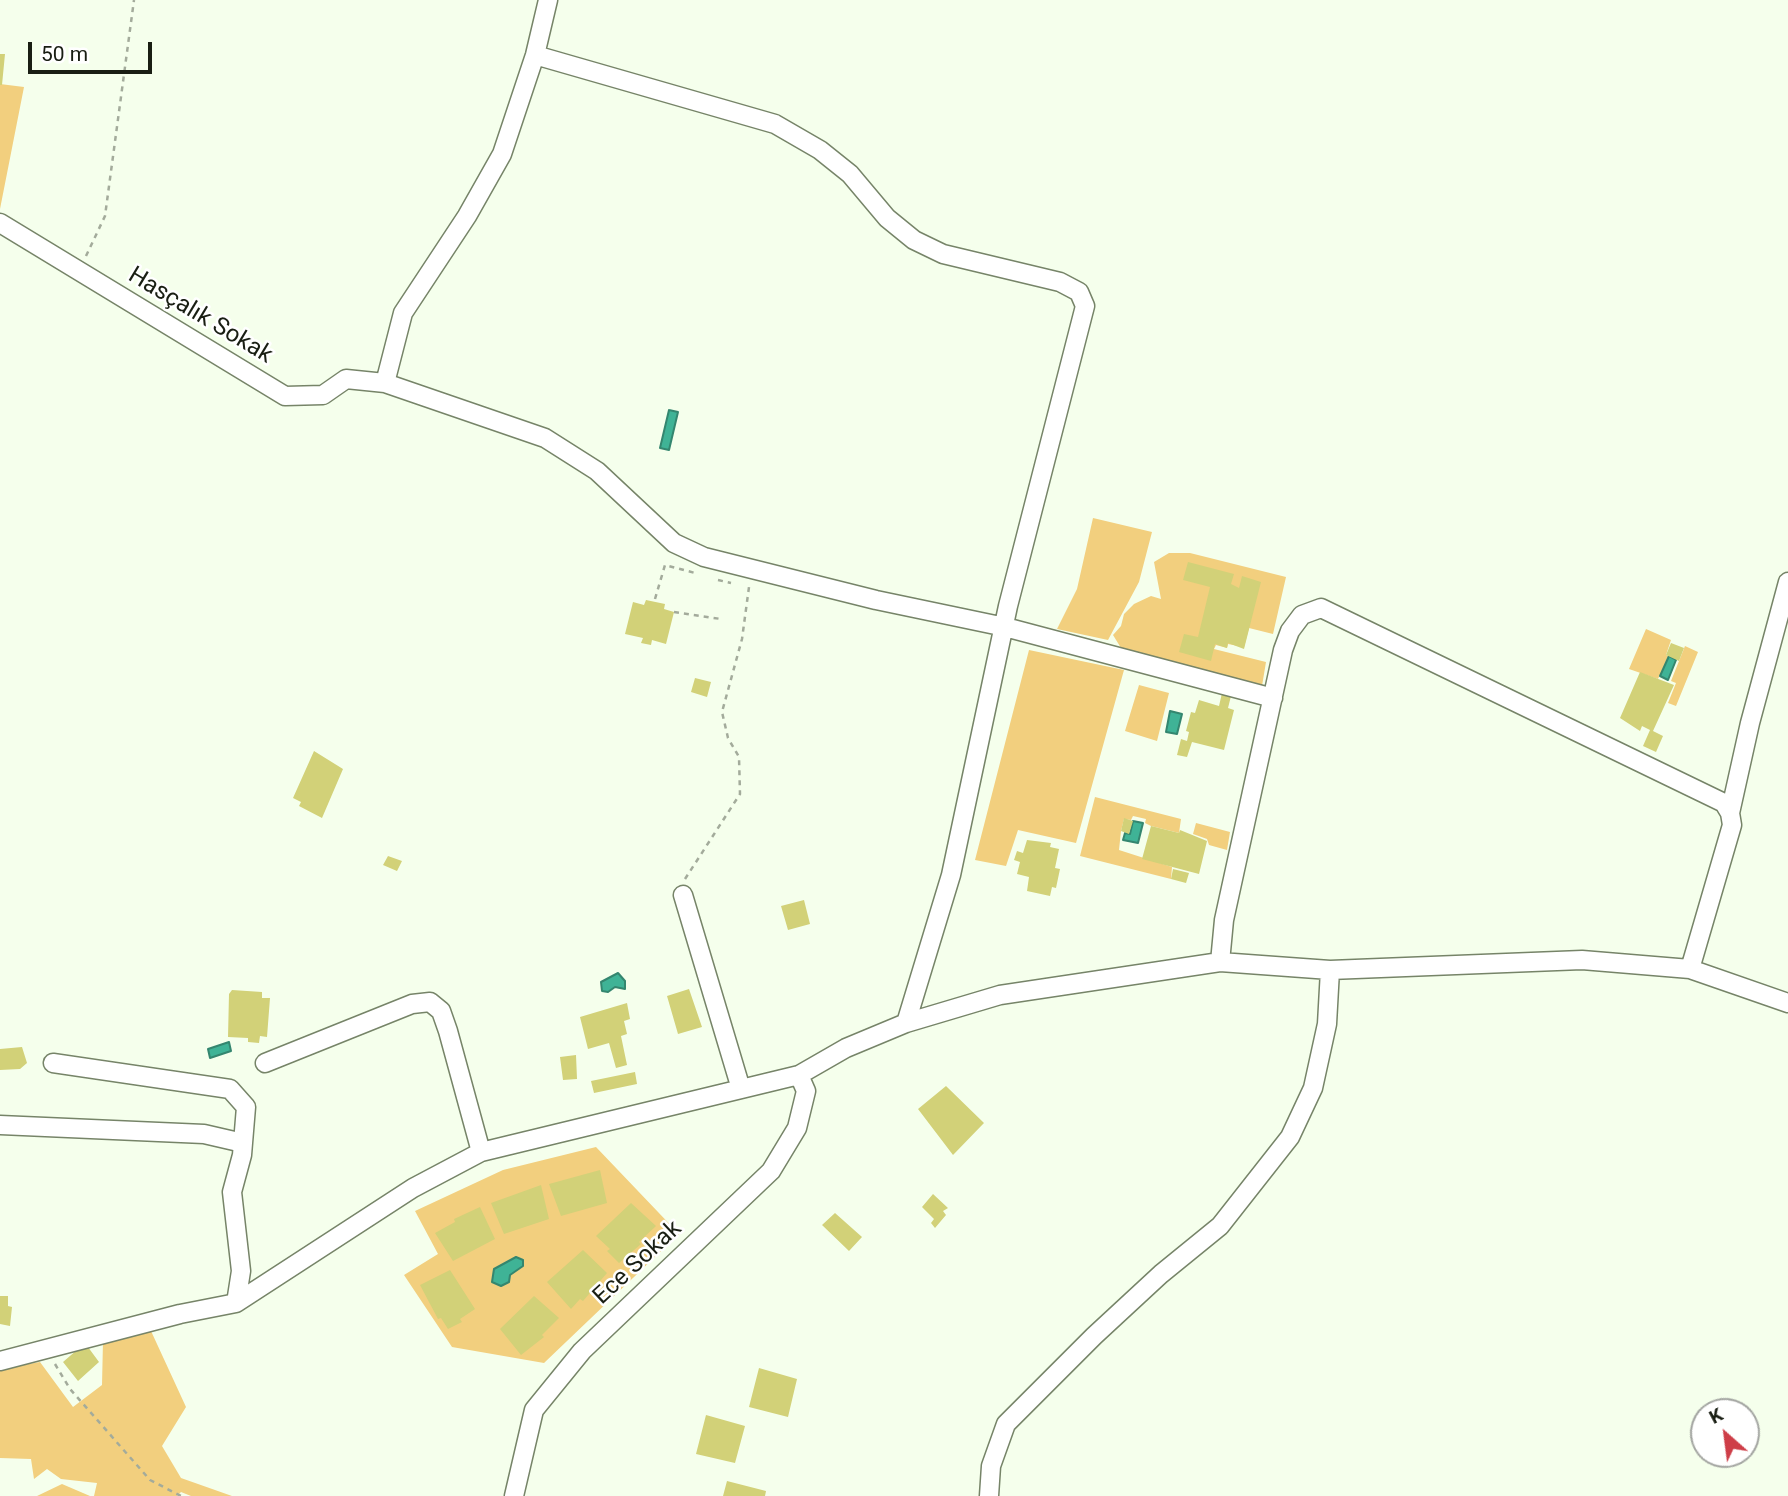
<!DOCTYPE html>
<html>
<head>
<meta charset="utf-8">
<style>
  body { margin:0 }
  #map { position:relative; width:1788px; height:1496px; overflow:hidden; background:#f5ffec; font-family:Roboto,sans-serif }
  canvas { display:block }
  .north { position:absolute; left:1690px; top:1398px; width:70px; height:70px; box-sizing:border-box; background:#fff; border:2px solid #a3a5a1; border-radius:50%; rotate:332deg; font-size:19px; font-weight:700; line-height:28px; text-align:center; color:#191e13 }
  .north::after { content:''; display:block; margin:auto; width:24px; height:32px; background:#ce3e48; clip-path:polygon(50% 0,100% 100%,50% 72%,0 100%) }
  .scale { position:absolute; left:28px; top:42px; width:124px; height:32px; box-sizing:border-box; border:4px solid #191e13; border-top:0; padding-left:9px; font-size:21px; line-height:24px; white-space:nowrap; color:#191e13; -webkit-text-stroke:5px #fff; paint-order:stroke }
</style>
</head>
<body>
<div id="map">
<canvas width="1788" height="1496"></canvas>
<div class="north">K</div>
<div class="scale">50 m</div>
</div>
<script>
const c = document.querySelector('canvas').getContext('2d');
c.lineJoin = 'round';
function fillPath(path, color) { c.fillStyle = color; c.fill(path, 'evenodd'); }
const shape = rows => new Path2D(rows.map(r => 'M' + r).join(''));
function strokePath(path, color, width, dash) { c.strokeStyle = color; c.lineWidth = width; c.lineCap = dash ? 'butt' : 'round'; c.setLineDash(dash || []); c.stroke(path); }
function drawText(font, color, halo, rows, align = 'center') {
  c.font = font + ' Roboto,sans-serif'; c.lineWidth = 5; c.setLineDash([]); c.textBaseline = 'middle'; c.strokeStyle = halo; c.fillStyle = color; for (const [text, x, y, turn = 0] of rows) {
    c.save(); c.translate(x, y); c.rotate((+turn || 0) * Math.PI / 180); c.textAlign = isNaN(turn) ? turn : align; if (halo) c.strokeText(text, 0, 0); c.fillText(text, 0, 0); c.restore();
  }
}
fillPath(shape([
  [0,84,24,87,0,209],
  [1093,518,1152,532,1139,582,1108,640,1057,629,1077,589],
  [1169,553,1190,553,1286,577,1273,634,1249,628,1244,647,1228,644,1227,648,1216,645,1214,649,1266,662,1262,686,1121,648,1113,635,1121,626,1124,614,1134,604,1151,596,1161,599,1154,562],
  [1646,629,1671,640,1666,655,1669,656,1658,679,1629,669],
  [1685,646,1698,652,1676,706,1668,703,1676,683,1671,681],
  [1029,650,1124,670,1076,843,1018,830,1006,866,975,860],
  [1139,685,1169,693,1157,741,1125,731],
  [1095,797,1181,819,1179,833,1151,826,1145,823,1146,819,1133,816,1131,820,1124,819,1121,831,1119,850,1172,867,1171,879,1080,856],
  [1196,823,1230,832,1227,850,1209,845,1207,839,1193,834],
  [596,1147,679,1234,544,1363,452,1347,404,1275,438,1254,415,1211,503,1170],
  [151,1331,186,1407,162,1446,181,1478,232,1496,191,1496,181,1492,177,1496,94,1496,97,1483,61,1479,47,1469,34,1479,31,1459,0,1458,0,1369,40,1362,73,1407,102,1385,103,1341],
  [62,1484,90,1496,37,1496]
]), '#f2cf7e');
const water = shape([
  [669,410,678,412,669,450,660,448,669,410],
  [1669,656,1676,660,1668,680,1660,676,1669,656],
  [1170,711,1182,714,1177,734,1166,732,1170,711],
  [1133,821,1143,823,1138,843,1123,840,1125,833,1130,834,1133,821],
  [618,973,625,981,625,989,615,987,608,992,602,991,601,982,618,973],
  [229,1042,231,1051,210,1058,208,1049,229,1042],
  [516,1257,523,1260,523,1266,510,1275,509,1282,501,1286,492,1282,494,1269,516,1257]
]);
fillPath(water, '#3fb396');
strokePath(water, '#34866f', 2);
fillPath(shape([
  [0,54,5,54,2,85,0,85],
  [1188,562,1234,574,1231,584,1239,588,1242,576,1261,582,1244,649,1228,643,1227,648,1215,644,1211,661,1179,652,1184,634,1198,637,1210,587,1183,580],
  [646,600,665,604,664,609,674,612,666,644,652,640,651,645,641,643,643,638,625,634,633,602,644,605],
  [1671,643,1684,648,1679,661,1666,655],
  [1640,672,1674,685,1653,731,1663,736,1656,752,1643,746,1650,730,1642,726,1640,731,1620,718],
  [695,678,711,682,707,697,691,692],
  [1222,693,1231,696,1228,708,1234,710,1224,750,1192,742,1187,757,1177,755,1181,739,1187,741,1189,732,1186,731,1191,712,1195,713,1199,700,1219,706],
  [314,751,343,769,322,818,299,806,301,802,293,798],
  [1124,818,1133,821,1129,834,1121,831],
  [1151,826,1179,833,1180,830,1207,841,1199,874,1142,859],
  [1027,840,1051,843,1050,847,1059,849,1055,868,1060,869,1056,888,1052,887,1050,896,1027,891,1029,877,1017,874,1020,862,1014,860,1017,851,1023,853],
  [388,856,402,861,397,871,383,865],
  [1173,869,1189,873,1186,883,1171,879],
  [804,900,810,924,788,930,781,906],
  [689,989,702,1027,678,1034,667,996],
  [232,990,262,992,262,998,270,998,267,1037,260,1036,259,1043,248,1042,248,1038,228,1037,229,994],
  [627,1003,630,1019,624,1021,627,1034,621,1036,627,1065,616,1068,609,1043,588,1049,580,1017],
  [22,1047,27,1063,20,1069,0,1070,0,1049],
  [576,1055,577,1079,563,1080,560,1057],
  [635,1072,637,1084,594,1093,591,1081],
  [946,1086,984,1123,953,1155,918,1109],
  [600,1170,607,1203,561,1216,549,1184],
  [541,1185,549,1219,504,1234,491,1203],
  [933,1194,948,1208,943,1211,946,1215,935,1228,931,1223,934,1219,922,1207],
  [631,1203,656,1226,639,1242,641,1244,619,1263,607,1251,610,1249,596,1236],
  [480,1207,495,1239,453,1261,435,1233,455,1222,454,1219],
  [835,1213,862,1237,849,1251,822,1225],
  [583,1250,607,1273,583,1301,580,1299,571,1309,547,1282],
  [450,1270,475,1309,460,1319,462,1322,448,1329,441,1318,438,1319,420,1285],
  [0,1296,8,1296,8,1306,12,1307,10,1326,0,1324],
  [534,1296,559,1318,542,1335,544,1337,521,1355,500,1329],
  [85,1343,99,1362,78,1381,63,1362],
  [759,1368,797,1379,788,1417,749,1407],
  [706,1415,745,1426,735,1463,696,1454],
  [727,1481,766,1491,765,1496,723,1496]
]), '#d2d178');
const minor = shape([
  [0,223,285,396,323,395,346,379,385,383,545,438,597,471,674,543,704,557,876,600,1005,627,1273,698],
  [385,383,403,313,467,216,502,154,535,55,548,0],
  [1730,813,1750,723,1788,582],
  [683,895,741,1089],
  [1330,970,1582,960,1690,969,1788,1003],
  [906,1023,1000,995,1220,962,1224,920,1283,650,1290,631,1302,615,1321,608,1724,803,1730,813,1732,825,1690,969],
  [53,1063,230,1089,246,1107,242,1155,232,1192,241,1271,236,1303],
  [265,1063,412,1004,430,1002,441,1011,448,1031,481,1152],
  [0,1125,204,1134,243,1143],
  [0,1361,180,1314,236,1303,413,1188,481,1152,799,1075,846,1048,906,1023,951,875,1008,606,1085,306,1079,292,1060,282,943,254,914,240,887,218,850,174,820,150,775,124,535,55],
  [514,1496,534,1410,582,1351,771,1171,797,1128,806,1091,799,1075],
  [989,1496,991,1466,1006,1424,1094,1336,1161,1274,1220,1226,1290,1137,1313,1088,1327,1024,1330,970,1220,962]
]);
strokePath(minor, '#768468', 21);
strokePath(shape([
  [86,256,105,216,134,0],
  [718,580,731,583],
  [655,599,665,565,695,573],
  [674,612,721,619],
  [685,879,740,794,739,757,728,738,722,712,742,639,749,587],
  [55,1364,70,1389,150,1480,181,1496]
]), '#a3ab9b', 2.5, [5, 5]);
strokePath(minor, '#fff', 18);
drawText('24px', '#191e13', '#fff', [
  ["Hasçalık Sokak",200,316,31],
  ["Ece Sokak",638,1263,-43]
]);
</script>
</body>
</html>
